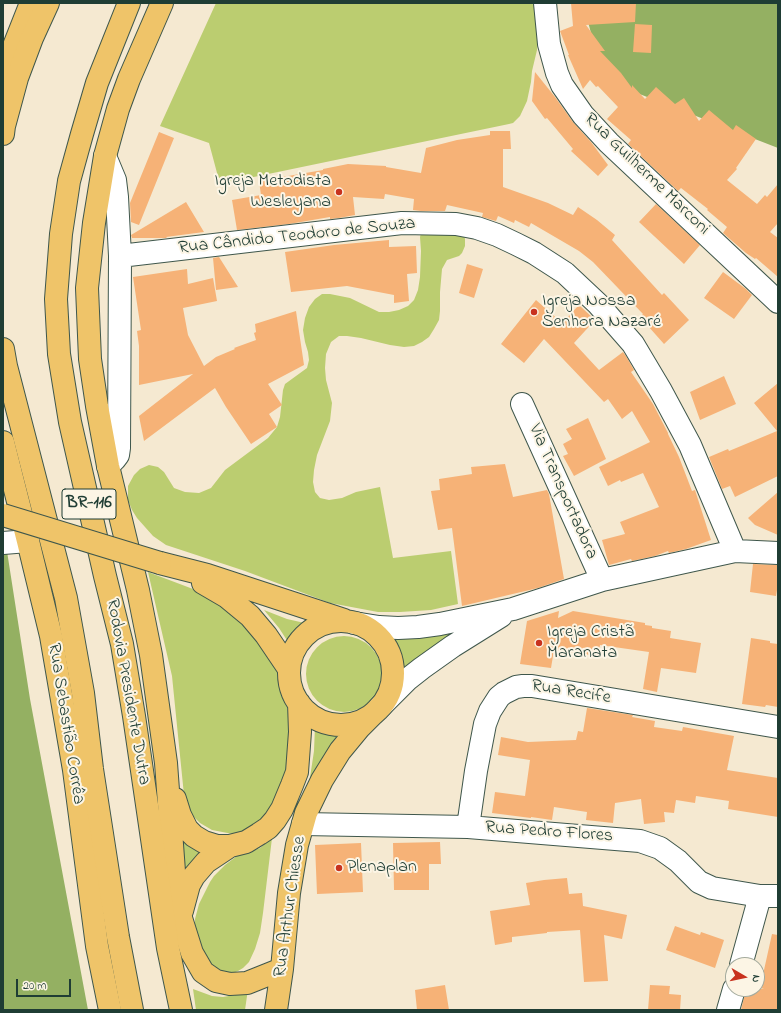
<!DOCTYPE html>
<html>
<head>
<meta charset="utf-8">
<style>
  body { margin:0 }
  #map { position:relative; width:781px; height:1013px; overflow:hidden; background:#f5e9d1; font-family:"Indie Flower",sans-serif }
  canvas { display:block }
  .frame { position:absolute; inset:0; border:4px solid #1f3d34; pointer-events:none }
  .north { position:absolute; left:725px; top:957px; width:40px; height:40px; box-sizing:border-box; background:#fcf5e5; border:1px solid #a4ab9e; border-radius:50%; rotate:99deg; font-size:11px; font-weight:700; line-height:16px; text-align:center; color:#1f3d34 }
  .north::after { content:''; display:block; margin:auto; width:14px; height:18px; background:#c8321e; clip-path:polygon(50% 0,100% 100%,50% 72%,0 100%) }
  .scale { position:absolute; left:16px; top:979px; width:55px; height:18px; box-sizing:border-box; border:2px solid #1f3d34; border-top:0; padding-left:5px; font-size:12px; line-height:14px; white-space:nowrap; color:#1f3d34; -webkit-text-stroke:3px #fcf5e5; paint-order:stroke }
</style>
</head>
<body>
<div id="map">
<canvas width="781" height="1013"></canvas>
<div class="frame"></div>
<div class="north">N</div>
<div class="scale">20 m</div>
</div>
<script>
const c = document.querySelector('canvas').getContext('2d');
c.lineJoin = 'round';
function fillPath(path, color) { c.fillStyle = color; c.fill(path, 'evenodd'); }
const shape = rows => new Path2D(rows.map(r => 'M' + r).join(''));
function strokePath(path, color, width, dash) { c.strokeStyle = color; c.lineWidth = width; c.lineCap = dash ? 'butt' : 'round'; c.setLineDash(dash || []); c.stroke(path); }
function drawText(font, color, halo, rows, align = 'center') {
  c.font = font + ' "Indie Flower",sans-serif'; c.lineWidth = 4; c.setLineDash([]); c.textBaseline = 'middle'; c.strokeStyle = halo; c.fillStyle = color; for (const [text, x, y, turn = 0] of rows) {
    c.save(); c.translate(x, y); c.rotate((+turn || 0) * Math.PI / 180); c.textAlign = isNaN(turn) ? turn : align; if (halo) c.strokeText(text, 0, 0); c.fillText(text, 0, 0); c.restore();
  }
}
fillPath(shape([
  [216,3,531,3,534,5,535,10,538,40,537,50,532,71,531,82,527,101,520,116,513,123,509,124,220,184,209,143,160,126],
  [463,232,465,239,465,246,462,253,459,256,447,260,442,269,440,292,440,311,439,320,434,329,429,337,422,342,414,346,404,347,390,345,361,338,347,336,339,336,331,342,326,354,325,368,326,380,332,403,330,421,317,455,314,470,313,482,315,492,320,498,329,500,342,498,356,492,380,487,393,558,451,551,458,604,431,610,400,612,378,612,330,603,245,571,166,545,153,536,137,518,132,510,128,500,128,486,134,475,140,469,149,465,158,467,164,472,174,488,185,492,199,493,211,488,225,470,268,438,277,427,280,417,283,390,285,384,307,368,309,360,308,352,305,342,303,330,305,318,309,307,315,299,322,294,330,294,350,298,379,312,389,312,399,310,408,306,414,300,418,290,420,277,421,251,420,237,421,233],
  [148,572,193,589,200,594,220,604,236,616,251,632,275,665,282,682,287,702,289,723,288,759,280,796,265,823,238,835,212,830,200,823,191,814,184,795,172,676],
  [264,610,287,619,309,624,299,632,290,645,279,628],
  [452,633,429,653,404,673,403,662,397,646,394,639,426,637],
  '306 674a38 38 0 1 1 76 0a38 38 0 1 1-76 0Z',
  [315,726,332,732,345,734,309,784,314,751],
  [179,834,205,850,186,882],
  [272,838,263,913,260,933,255,949,249,962,243,968,238,971,233,973,222,972,208,966,195,933,195,919,199,904,210,882,214,876,225,865,237,856,250,852,260,848],
  [193,989,212,996,223,997,235,995,248,989,245,1010,196,1010]
]), '#bbcd70');
fillPath(shape([
  [583,3,778,3,778,148,619,86,595,48],
  [3,532,4,532,30,699,88,1010,3,1010]
]), '#94b062');
fillPath(shape([
  [571,3,636,3,635,22,586,25,605,51,600,51,621,73,632,88,632,85,645,99,656,87,675,104,684,98,699,121,709,110,733,130,736,125,756,139,736,168,737,169,727,180,757,204,765,195,767,197,778,184,778,223,770,232,778,238,778,277,756,258,755,259,746,253,723,233,727,227,707,210,708,209,681,188,678,191,628,144,631,140,607,119,618,107,598,86,596,87,590,80,583,89,568,55,569,55,560,31,573,26],
  [635,24,652,25,651,53,633,52],
  [535,72,555,97,573,122,591,142,608,165,598,176,571,151,573,149,547,118,545,119,532,101],
  [490,131,510,131,511,149,503,149,503,187,548,203,573,215,578,207,597,220,615,235,612,240,662,295,664,293,689,320,664,344,640,317,643,314,593,262,579,251,531,223,529,227,515,220,514,223,498,216,496,221,482,217,483,213,447,205,445,211,421,211,413,210,414,199,385,194,384,199,353,197,355,215,339,218,330,219,330,217,289,224,237,230,232,200,261,195,259,181,323,170,323,169,348,164,386,166,386,167,421,173,426,148,457,140,490,135],
  [159,132,174,138,139,225,131,222,130,203],
  [186,202,204,232,166,237,167,238,132,238,131,235],
  [656,204,700,245,684,264,639,222],
  [389,240,389,247,416,246,417,273,407,274,409,301,394,303,394,295,347,286,291,292,285,252,334,245],
  [219,257,238,287,216,290,213,258],
  [467,264,483,269,474,298,459,293],
  [187,269,188,284,213,278,217,301,183,308,188,335,204,366,216,357,235,349,234,348,256,340,254,333,256,332,255,324,296,311,304,365,268,384,282,405,269,414,277,427,251,444,226,407,215,388,144,441,139,416,193,374,139,385,139,346,137,331,141,330,133,277],
  [723,272,746,289,752,295,734,319,704,298],
  [536,300,562,323,579,305,595,320,574,343,599,370,623,352,626,356,634,370,631,372,653,404,668,433,668,434,679,457,692,491,695,490,711,540,686,549,669,553,668,551,655,556,632,561,631,559,609,565,602,540,625,534,620,522,659,507,643,473,621,482,620,480,608,486,599,467,650,442,632,411,622,419,608,399,604,402,544,339,524,363,501,344],
  [724,376,736,404,700,420,690,392],
  [778,383,778,476,735,497,730,486,722,489,709,457,728,449,729,451,777,431,754,403],
  [588,418,606,459,574,476,563,456,568,454,563,444,572,439,566,429],
  [505,464,513,497,547,490,549,494,564,579,538,588,462,606,452,528,438,530,431,491,440,490,439,479,472,474,471,467],
  [778,492,778,535,755,525,748,518],
  [753,564,778,565,778,584,776,596,750,592],
  [559,611,558,618,573,611,645,623,645,625,652,626,652,628,671,631,670,638,701,643,696,673,661,668,657,692,643,689,649,652,600,645,598,656,554,650,551,668,520,664,527,621],
  [751,638,770,641,770,643,778,644,778,707,766,705,765,707,742,704],
  [587,708,633,715,632,717,655,721,654,727,682,731,683,727,734,736,727,770,778,778,778,817,728,809,729,801,696,796,695,803,676,800,674,813,664,812,665,822,644,824,641,799,615,803,613,823,586,820,587,812,554,807,552,820,531,817,531,818,492,813,495,792,525,796,530,760,498,755,501,737,528,742,576,740,578,731,583,732],
  [440,842,441,864,429,864,429,890,394,890,393,843],
  [361,843,363,892,317,894,315,845],
  [567,878,569,894,582,893,583,906,627,915,622,939,604,935,608,981,584,982,580,930,547,932,547,933,512,937,512,942,495,945,490,911,530,905,526,883,544,880],
  [675,926,700,935,701,932,724,940,715,968,666,950],
  [772,934,778,935,778,1010,741,1010,746,989,757,989,757,988,764,989,757,986,757,970,764,970],
  [445,985,449,1010,417,1010,415,990],
  [650,985,670,986,669,994,681,995,680,1010,648,1010]
]), '#f6b277');
const minor = shape([
  [545,3,549,44,557,73,562,85,583,115,609,143,778,302],
  [105,156,115,180,117,197,120,256,119,448,118,455,115,459,108,466],
  [120,256,402,223,456,224,477,228,497,235,516,244,534,253,565,273,598,304,633,344,661,391,690,445,735,551],
  [522,404,602,580],
  [3,543,28,541],
  [354,623,379,627,398,628,418,627,440,624,513,609,602,580,735,551,778,553],
  [380,707,408,679,422,668,453,646,501,616],
  [303,824,468,827,640,841,660,848,678,861,699,882,712,888,760,896,778,896],
  [468,827,476,771,485,724,490,711,499,697,504,693,516,687,523,686,532,686,778,727],
  [741,965,760,896],
  [728,1010,734,989]
]);
const major = shape([
  [162,3,129,79,118,109,105,156,94,223,87,288,90,359,97,406,108,466,138,590,151,655,166,763,175,885,181,918,192,953,203,972,216,981,230,984,247,983,282,969],
  [3,81,12,51,31,3],
  [3,442,28,541,51,636,74,770,97,946,110,1010],
  [160,563,207,575,344,620],
  [203,583,227,597,250,616,266,635,289,669],
  '289 673a52 52 0 1 1 104 0a52 52 0 1 1-104 0Z',
  [175,799,180,815,187,829,194,836,204,842,217,846,230,846,246,842,259,834,268,828,275,820,282,809,292,785,297,772,300,732,299,703],
  [182,911,189,885,194,876,206,862,230,846],
  [276,1010,282,969,289,893,297,845,306,813,322,780,340,751,359,728,380,707]
]);
const highway = shape([
  [129,3,97,83,82,134,69,181,61,234,56,299,59,354,70,422,105,576,122,644,134,716,168,948,181,1010],
  [3,134,4,126,17,78,32,38,48,3],
  [3,349,6,366,66,598,83,693,92,769,118,937,132,1010]
]);
strokePath(minor, '#3f574c', 24);
strokePath(major, '#3f574c', 24);
strokePath(highway, '#3f574c', 24);
strokePath(minor, '#fff', 22);
strokePath(major, '#efc469', 22);
strokePath(highway, '#efc469', 22);
const majorBridge = shape([
  [3,515,160,563]
]);
strokePath(majorBridge, '#3f574c', 24, []);
strokePath(majorBridge, '#efc469', 22);
for (const [x, y, r, color] of [
  [339,192,4,"#c8321e"],
  [534,312,4,"#c8321e"],
  [539,643,4,"#c8321e"],
  [339,868,4,"#c8321e"]
]) { const dot = new Path2D(); dot.arc(x, y, r, 0, 2 * Math.PI); c.fillStyle = color; c.fill(dot); strokePath(dot, '#fcf5e5', 1.5); }
for (const [x, y, w] of [
  [89,504,54]
]) { const box = new Path2D(); box.roundRect(x - w / 2, y - 15, w, 30, 3); c.fillStyle = '#fcf5e5'; c.fill(box); strokePath(box, '#1f3d34', 1); }
drawText('bold 17px', '#1f3d34', null, [
  ["BR-116",89,504]
]);
drawText('18px', '#1f3d34', '#fcf5e5', [
  ["Rua Guilherme Marconi",646,175,44],
  ["Rua Cândido Teodoro de Souza",297,237,-6],
  ["Via Transportadora",562,492,66],
  ["Rodovia Presidente Dutra",127,692,80],
  ["Rua Recife",571,693,9],
  ["Rua Sebastião Corrêa",65,724,81],
  ["Rua Pedro Flores",549,833,4],
  ["Rua Arthur Chiesse",291,907,-82]
]);
drawText('18px', '#1f3d34', '#fcf5e5', [
  ["Igreja Metodista",331,182,"right"],
  ["Wesleyana",331,203,"right"],
  ["Igreja Nossa",542,302],
  ["Senhora Nazaré",542,323],
  ["Igreja Cristã",547,633],
  ["Maranata",547,654],
  ["Plenaplan",347,868]
], 'left');
</script>
</body>
</html>
